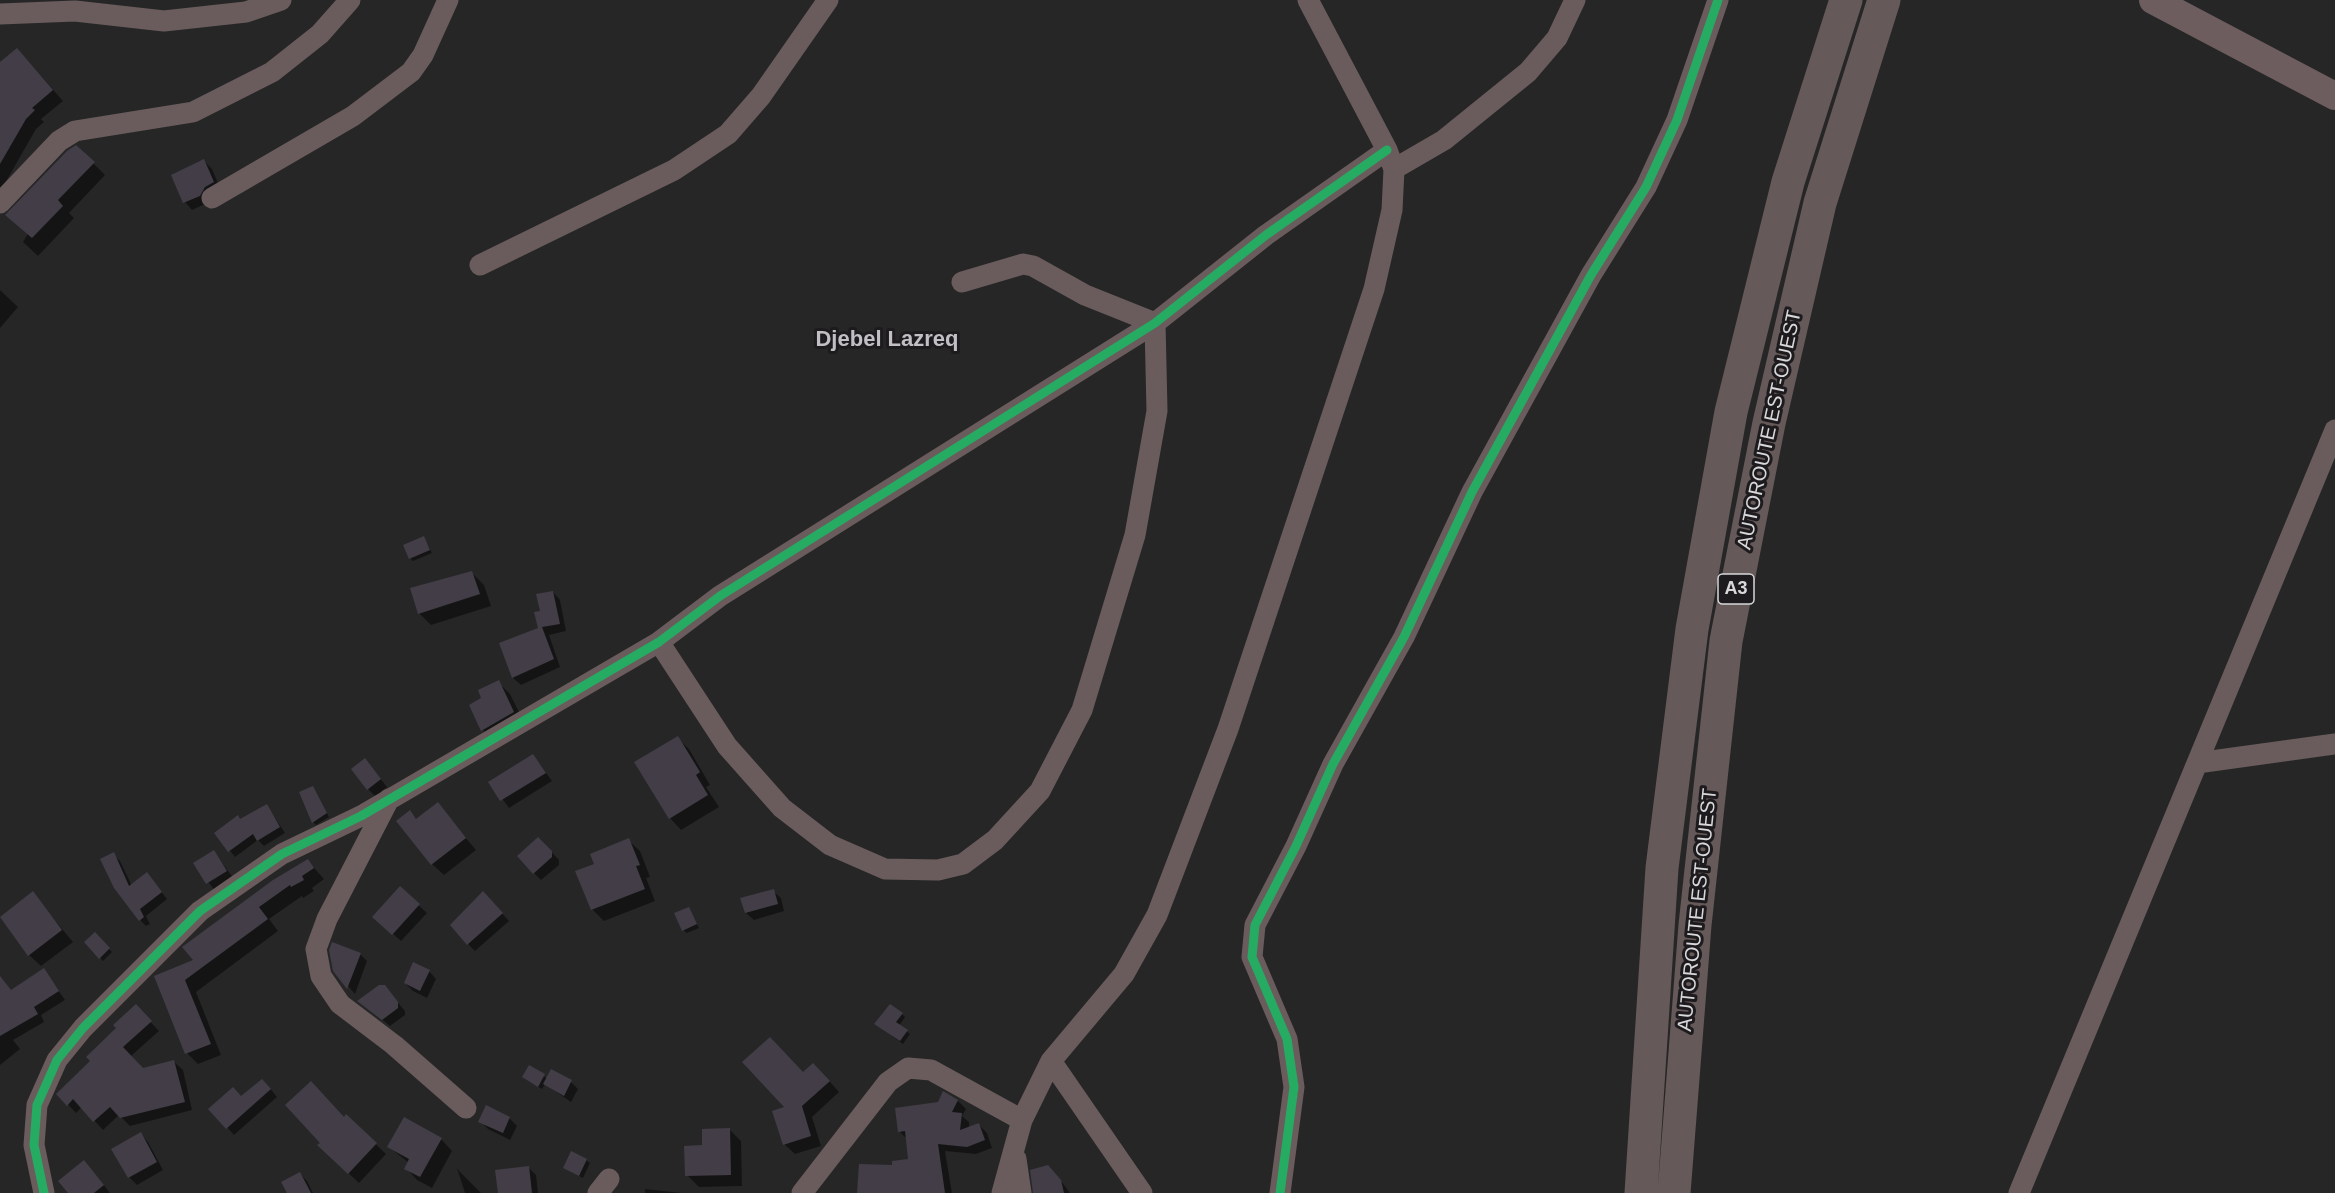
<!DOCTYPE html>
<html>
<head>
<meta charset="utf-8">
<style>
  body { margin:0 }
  canvas { display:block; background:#262627 }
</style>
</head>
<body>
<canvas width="2335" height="1193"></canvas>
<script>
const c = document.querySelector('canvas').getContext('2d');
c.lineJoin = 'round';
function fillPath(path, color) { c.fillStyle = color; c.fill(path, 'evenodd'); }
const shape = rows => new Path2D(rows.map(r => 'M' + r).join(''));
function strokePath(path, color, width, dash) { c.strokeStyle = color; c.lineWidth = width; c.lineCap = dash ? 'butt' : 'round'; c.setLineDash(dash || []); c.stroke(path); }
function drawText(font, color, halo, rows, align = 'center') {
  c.font = font + ' Arial,sans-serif'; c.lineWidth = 6; c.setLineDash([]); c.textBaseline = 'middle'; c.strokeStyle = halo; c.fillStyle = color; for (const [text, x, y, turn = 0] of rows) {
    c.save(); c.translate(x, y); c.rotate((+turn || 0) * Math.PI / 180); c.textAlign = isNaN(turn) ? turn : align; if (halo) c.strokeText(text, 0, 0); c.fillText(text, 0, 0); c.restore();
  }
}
fillPath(shape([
  [27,60,63,101,41,119,44,122,36,129,0,192,0,64],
  [204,161,212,169,221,190,207,203,192,210,185,202],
  [93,163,105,175,69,213,74,218,38,256,23,242,38,216],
  [0,290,18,307,0,328],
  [424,537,432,553,413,561,410,558],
  [472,573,484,585,491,606,431,625,419,613],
  [553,592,560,600,566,631,549,635,560,667,521,685,513,678,501,644,539,629,542,612],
  [498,682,510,694,525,724,494,742,483,730,483,699],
  [677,738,689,749,710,785,706,787,719,807,681,830,670,818],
  [533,755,552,781,509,808,490,782],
  [372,768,387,787,375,796,368,789],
  [316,792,329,817,316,825,313,822],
  [437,804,476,850,444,875,432,864,410,812,417,820],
  [267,806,285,833,264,846,258,840,235,857,216,833],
  [628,840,640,851,650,877,646,878,655,901,604,921,593,910,577,872,596,865],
  [546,846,559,860,559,865,541,880,534,873],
  [214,852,234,879,215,891,195,864],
  [113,854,120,861,132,886,153,881,167,899,146,916,150,924,146,926,140,920],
  [308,861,324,879,312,888,314,891,303,898,302,896,269,919,278,931,196,992,221,1055,198,1064,187,1053,156,977,195,961],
  [400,888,427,913,401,941,382,924],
  [773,891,781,898,784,911,754,920,746,913],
  [32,893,73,942,41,966,29,955],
  [490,900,509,921,475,951,468,944],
  [688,908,699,928,687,933,683,930],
  [95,934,112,952,103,961,86,942],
  [360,954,367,961,355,994,334,970],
  [44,970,65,1000,41,1015,44,1022,13,1040,20,1049,0,1065,0,977,11,991],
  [429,971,436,979,427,998,413,991,405,983],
  [384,986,405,1011,405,1015,390,1026,359,1001],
  [902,1014,905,1017,899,1026,910,1034,903,1044,876,1024],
  [144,1015,159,1031,131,1056,143,1069,174,1062,183,1070,192,1110,130,1126,119,1115,103,1130,82,1107,76,1113,58,1094],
  [529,1067,548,1079,571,1082,578,1089,571,1102,545,1084,542,1089,527,1080,523,1077],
  [804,1074,824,1075,839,1092,812,1117,821,1146,795,1154,784,1144,786,1108],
  [269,1087,277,1097,234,1135,211,1109],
  [958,1101,966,1109,962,1116,969,1122,969,1129,979,1125,987,1133,992,1148,976,1154,945,1151,952,1193,859,1193,894,1167,910,1160,907,1139,900,1132],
  [346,1116,386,1154,359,1183,329,1155],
  [509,1118,517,1126,510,1140,488,1129,480,1121],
  [729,1129,741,1141,742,1186,699,1187,687,1175,704,1147],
  [141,1134,148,1142,163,1170,137,1185,129,1177,113,1149],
  [441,1139,452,1151,432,1188,417,1180,406,1168,409,1163,389,1147],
  [586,1160,590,1163,583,1178,564,1168],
  [457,1168,460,1172,481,1193,465,1193],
  [529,1168,536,1175,538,1193,499,1193],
  [91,1169,110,1193,70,1193],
  [300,1174,307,1181,313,1193,289,1193],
  [1058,1177,1070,1193,1034,1193],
  [645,1189,682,1193,645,1193]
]), '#0007');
fillPath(shape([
  [17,48,53,90,32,108,35,110,26,119,0,164,0,62],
  [76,145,95,162,58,200,63,206,32,238,5,215,67,151],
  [204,159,214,182,205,187,200,196,183,203,171,175],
  [424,536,430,550,409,559,403,545],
  [472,571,480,594,418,614,410,588],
  [553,591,560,624,542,627,554,659,512,678,499,643,538,628,534,612,540,611,536,594],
  [499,680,514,712,481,731,469,705,481,698,478,690],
  [678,736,700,772,696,775,708,795,669,819,634,762],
  [533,754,546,773,500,801,488,782],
  [365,758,381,779,367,790,351,769],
  [313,786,327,813,312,823,299,792],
  [438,802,466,838,431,865,396,821,410,810,416,819],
  [267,804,280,827,257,841,253,834,228,852,214,833,238,815,240,819],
  [538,837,552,851,552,857,533,874,517,856],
  [629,838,640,865,636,866,645,889,591,910,575,871,594,864,590,854],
  [214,850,227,871,206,884,193,863],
  [114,852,129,886,147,872,162,892,140,909,144,917,139,921,114,888,100,859],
  [308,859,314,868,302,876,304,880,291,887,290,885,259,907,268,919,185,980,211,1044,185,1054,154,976,193,960,182,947,273,880],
  [400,886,420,904,392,935,372,917],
  [774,889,778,904,745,913,740,898],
  [33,891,62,930,28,956,0,917],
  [483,891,503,913,467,945,450,925],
  [689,907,697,924,682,931,674,913],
  [95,932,110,948,99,959,84,942],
  [332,942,361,953,347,989,333,971,329,950],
  [413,962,430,970,420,991,404,983],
  [44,968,59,991,34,1007,38,1014,0,1036,0,976,11,990],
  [379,985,385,985,398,1002,398,1008,382,1020,357,1001],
  [136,1004,152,1021,123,1047,143,1068,174,1060,185,1102,120,1118,110,1107,93,1122,73,1099,67,1106,56,1094,90,1061,86,1057,116,1028,113,1025],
  [890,1004,903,1013,896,1022,908,1030,900,1041,874,1024],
  [770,1037,803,1072,813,1063,830,1081,802,1106,811,1136,783,1145,772,1111,784,1107,742,1062],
  [529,1065,545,1074,538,1087,522,1077],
  [551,1069,572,1080,564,1096,543,1084],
  [262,1079,271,1089,226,1129,208,1109,233,1087,241,1096],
  [311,1081,344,1117,346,1114,377,1143,348,1174,317,1145,320,1143,285,1105],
  [943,1091,958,1100,952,1112,962,1113,960,1130,979,1123,985,1140,967,1147,938,1144,945,1193,857,1193,859,1164,892,1165,892,1161,908,1159,905,1131,898,1132,895,1108,938,1102],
  [486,1105,510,1117,503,1133,478,1122],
  [404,1117,442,1138,420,1177,404,1169,409,1159,387,1147],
  [730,1128,731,1175,685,1176,684,1146,702,1145,702,1129],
  [141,1132,157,1162,128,1178,111,1149],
  [571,1151,587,1159,579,1176,563,1168],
  [84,1160,104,1185,94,1193,68,1193,58,1181],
  [1048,1165,1061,1180,1064,1193,1033,1193,1030,1170],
  [529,1166,532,1193,498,1193,495,1170],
  [300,1172,311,1193,287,1193,281,1182]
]), '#423d47');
strokePath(shape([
  [0,14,75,11,164,21,246,12,281,0],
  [1394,169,1444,140,1528,72,1557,38,1575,0],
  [212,198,353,116,411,72,423,55,448,0],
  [0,203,59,141,75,131,193,112,272,72,320,34,350,0],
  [480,265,674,170,728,134,761,96,828,0],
  [659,642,727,746,782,808,830,845,885,869,938,870,963,864,995,840,1040,791,1082,710,1135,535,1157,411,1155,323,1085,295,1033,266,1023,264,962,282],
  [2197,763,2335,744],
  [389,799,327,919,316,949,321,976,340,1004,394,1045,466,1108],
  [1051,1061,1142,1193],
  [1016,1159,1021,1193],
  [44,1193,34,1145,37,1105,57,1060,83,1028,200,911,282,854,361,816,659,642,720,596,1155,323,1266,235,1387,150],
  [598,1193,609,1179],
  [802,1193,888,1082,908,1068,931,1070,1022,1120],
  [1002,1193,1022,1120,1051,1061,1124,974,1157,915,1228,729,1374,289,1392,210,1394,169,1387,150,1308,0],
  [1280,1193,1294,1087,1287,1039,1252,957,1255,925,1296,846,1333,764,1404,637,1472,492,1591,275,1646,187,1677,120,1718,0],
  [2019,1193,2335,430]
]), '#6a5c5c', 21);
strokePath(shape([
  [2153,0,2335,96]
]), '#6d5d5e', 28);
strokePath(shape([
  [1641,1193,1662,868,1692,629,1731,412,1788,182,1846,0],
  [1674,1193,1695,925,1726,641,1769,423,1820,203,1884,0]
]), '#665959', 33);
strokePath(shape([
  [44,1193,34,1145,37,1105,57,1060,83,1028,200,911,282,854,361,816,659,642,720,596,1155,323,1266,235,1387,150],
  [1280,1193,1294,1087,1287,1039,1252,957,1255,925,1296,846,1333,764,1404,637,1472,492,1591,275,1646,187,1677,120,1718,0]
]), '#26ab63', 9);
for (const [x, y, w] of [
  [1736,589,36]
]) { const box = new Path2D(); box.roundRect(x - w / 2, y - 15, w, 30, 4.5); c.fillStyle = '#1d1b1e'; c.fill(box); strokePath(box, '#d8d7d9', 1.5); }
drawText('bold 18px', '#d8d7d9', null, [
  ["A3",1736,589]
]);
drawText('20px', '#d8d7d9', '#1d1b1e', [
  ["AUTOROUTE EST-OUEST",1770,430,-78],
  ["AUTOROUTE EST-OUEST",1698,910,-84]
]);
drawText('bold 22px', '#c1bfc3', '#1d1b1e', [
  ["Djebel Lazreq",887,340]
]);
</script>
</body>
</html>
